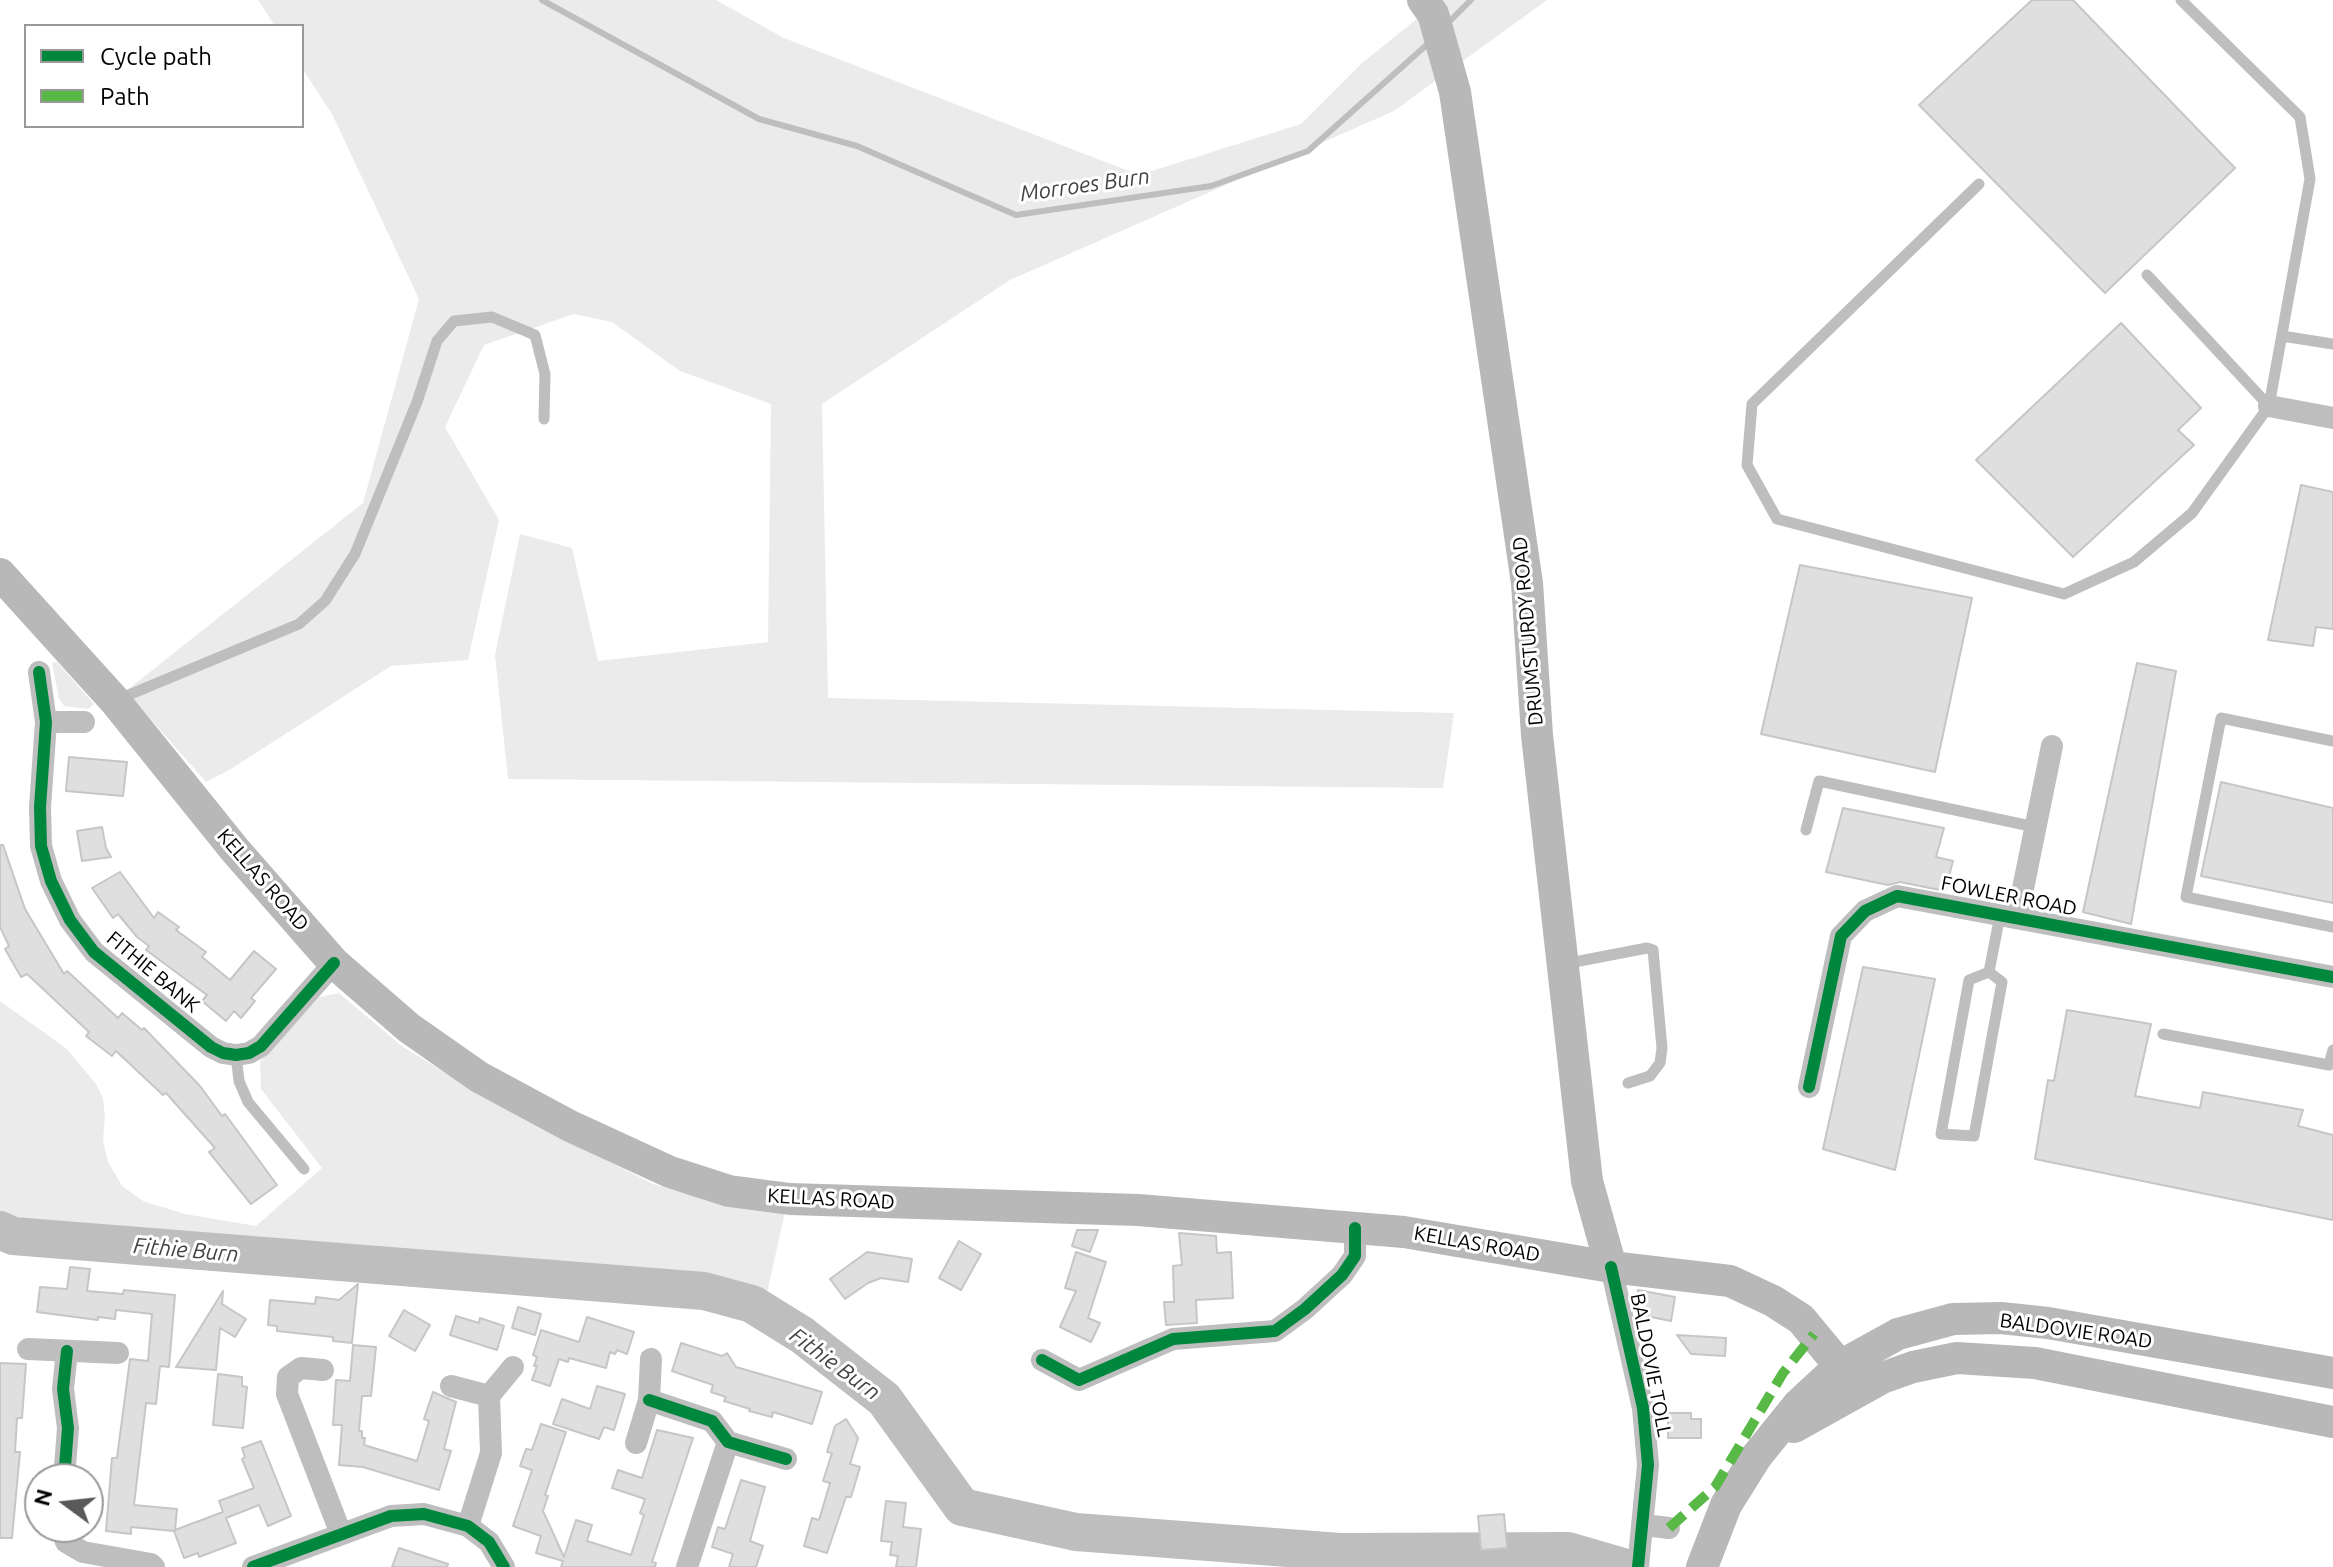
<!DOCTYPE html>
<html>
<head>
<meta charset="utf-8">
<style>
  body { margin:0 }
  #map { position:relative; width:2333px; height:1567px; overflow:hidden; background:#fff; font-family:Ubuntu,sans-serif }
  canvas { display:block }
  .legend { position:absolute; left:24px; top:24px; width:280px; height:104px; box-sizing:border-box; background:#fff; border:2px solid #999; margin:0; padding:10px 14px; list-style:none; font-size:24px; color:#000 }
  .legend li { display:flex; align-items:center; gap:16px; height:40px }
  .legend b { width:40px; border:2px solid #999 }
  .north { position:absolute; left:24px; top:1463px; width:80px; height:80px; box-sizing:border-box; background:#fff; border:2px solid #999; border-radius:50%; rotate:285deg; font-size:22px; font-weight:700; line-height:32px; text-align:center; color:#000 }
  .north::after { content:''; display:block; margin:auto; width:28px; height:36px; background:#595959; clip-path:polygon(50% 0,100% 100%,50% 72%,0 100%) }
</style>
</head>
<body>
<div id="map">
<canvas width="2333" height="1567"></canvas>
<ul class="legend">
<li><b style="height:10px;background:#00873e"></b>Cycle path</li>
<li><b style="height:10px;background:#58b947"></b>Path</li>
</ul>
<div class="north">N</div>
</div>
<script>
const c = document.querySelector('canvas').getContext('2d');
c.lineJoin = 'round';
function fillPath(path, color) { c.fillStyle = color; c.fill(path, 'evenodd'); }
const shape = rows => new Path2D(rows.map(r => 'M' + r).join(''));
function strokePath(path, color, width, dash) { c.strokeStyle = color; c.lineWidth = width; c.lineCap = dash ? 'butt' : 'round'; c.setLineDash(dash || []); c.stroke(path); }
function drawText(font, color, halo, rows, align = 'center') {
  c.font = font + ' Ubuntu,sans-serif'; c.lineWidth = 6; c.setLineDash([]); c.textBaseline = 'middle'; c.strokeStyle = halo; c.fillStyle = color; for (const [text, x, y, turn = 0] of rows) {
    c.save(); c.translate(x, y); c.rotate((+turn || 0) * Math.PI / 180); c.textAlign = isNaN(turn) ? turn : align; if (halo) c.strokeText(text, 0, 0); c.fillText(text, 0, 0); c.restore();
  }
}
fillPath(shape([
  [258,0,716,0,784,38,1139,175,1301,124,1361,64,1440,0,1547,0,1394,111,1010,280,822,404,828,698,1454,713,1443,788,508,779,495,655,520,534,572,548,598,661,768,642,771,404,680,371,612,322,574,314,484,345,445,427,499,520,468,660,391,666,231,769,206,782,126,691,363,503,419,299,332,114,302,68,302,26,275,26],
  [57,662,94,704,88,709,64,706,59,699,52,663],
  [339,993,403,1047,504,1108,653,1184,728,1206,785,1212,761,1320,594,1292,0,1248,0,1001,67,1049,96,1084,103,1098,105,1117,103,1140,108,1162,122,1186,143,1201,185,1214,256,1226,322,1168,261,1089,260,1061,319,997]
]), '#ebebeb');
strokePath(shape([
  [542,0,759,119,857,146,1016,215,1211,186,1308,151,1431,41],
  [1447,24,1471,0]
]), '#bebebe', 6);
strokePath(shape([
  [0,1230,13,1236,704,1291,752,1304,802,1335,884,1399,962,1507,1076,1532,1340,1552,1568,1551,1623,1567]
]), '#bebebe', 38);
const building = shape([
  [2032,0,2073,0,2235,168,2105,293,1919,105,2032,0],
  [2121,323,2201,408,2178,430,2194,445,2073,557,1976,460,2121,323],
  [2301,485,2333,492,2333,629,2316,627,2313,646,2268,640,2301,485],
  [1800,565,1972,598,1935,772,1761,734,1800,565],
  [2137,663,2176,671,2131,924,2083,912,2137,663],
  [69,757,127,762,123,796,66,791,69,757],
  [2221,782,2333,808,2333,903,2201,876,2221,782],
  [1843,808,1944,828,1936,857,1953,861,1945,891,1900,882,1888,885,1826,872,1843,808],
  [102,827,106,848,111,857,82,861,77,831,102,827],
  [0,845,3,845,25,909,64,974,67,971,118,1018,122,1013,142,1030,144,1028,200,1086,222,1116,225,1114,277,1185,251,1204,209,1152,215,1148,166,1093,163,1095,116,1051,112,1056,86,1036,89,1032,27,974,21,977,5,949,9,946,0,927,0,845],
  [120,872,154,918,158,912,179,927,176,930,206,952,202,957,230,980,254,951,276,969,251,998,255,1001,241,1018,234,1011,226,1021,202,1001,207,995,146,950,149,946,137,937,118,914,113,918,92,888,120,872],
  [1863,967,1935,979,1895,1170,1823,1149,1863,967],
  [2067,1010,2151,1024,2135,1096,2200,1108,2203,1092,2303,1110,2298,1126,2333,1135,2333,1220,2035,1159,2048,1080,2054,1081,2067,1010],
  [1077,1230,1098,1230,1090,1252,1072,1246,1077,1230],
  [1179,1233,1216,1236,1217,1253,1231,1252,1233,1298,1196,1300,1197,1323,1166,1325,1164,1302,1174,1302,1173,1266,1182,1265,1179,1233],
  [959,1241,981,1254,961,1290,939,1278,959,1241],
  [867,1252,912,1259,908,1282,881,1278,868,1283,845,1299,830,1279,867,1252],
  [1076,1252,1106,1262,1088,1318,1100,1323,1091,1342,1060,1327,1076,1291,1065,1288,1076,1252],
  [70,1267,90,1269,87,1291,123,1294,124,1290,175,1295,169,1367,160,1366,156,1404,146,1403,134,1505,177,1509,175,1530,223,1512,219,1501,254,1488,242,1459,245,1457,242,1448,261,1441,291,1516,268,1526,259,1505,226,1518,236,1543,199,1557,198,1553,184,1558,174,1531,131,1527,131,1534,106,1531,112,1458,117,1458,130,1359,148,1361,152,1314,116,1310,115,1319,98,1317,98,1320,37,1312,40,1287,67,1289,70,1267],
  [358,1284,352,1343,333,1341,333,1337,277,1331,277,1326,268,1325,270,1300,315,1304,316,1297,339,1300,358,1284],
  [1638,1290,1675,1297,1671,1321,1636,1314,1638,1290],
  [223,1291,222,1304,246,1319,235,1337,220,1328,216,1370,176,1367,223,1291],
  [518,1307,541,1314,535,1335,512,1328,518,1307],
  [404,1310,430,1325,415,1351,389,1336,404,1310],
  [456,1316,479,1323,480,1318,504,1326,497,1350,450,1335,456,1316],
  [587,1317,634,1332,627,1354,617,1350,615,1354,610,1352,606,1368,569,1358,568,1362,559,1359,550,1386,532,1380,537,1366,534,1366,537,1357,533,1355,541,1330,579,1342,587,1317],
  [1677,1335,1726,1338,1725,1356,1691,1354,1677,1335],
  [681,1343,722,1356,727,1353,736,1367,822,1392,812,1424,773,1412,772,1417,749,1411,750,1409,724,1401,726,1397,711,1392,713,1385,672,1371,681,1343],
  [353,1345,376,1347,371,1396,362,1396,359,1431,362,1431,362,1438,365,1438,364,1445,417,1461,429,1421,424,1419,433,1392,456,1402,444,1449,451,1451,439,1490,363,1467,339,1465,342,1425,333,1425,336,1380,350,1381,353,1345],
  [0,1363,26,1364,22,1418,17,1418,15,1452,20,1452,12,1538,0,1538,0,1363],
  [218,1374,242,1377,242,1386,247,1387,243,1428,213,1425,218,1374],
  [597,1386,625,1394,614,1430,604,1427,599,1439,553,1424,562,1399,590,1409,597,1386],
  [1668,1413,1691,1413,1691,1419,1701,1419,1701,1438,1668,1438,1668,1413],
  [846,1419,858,1438,850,1464,860,1467,851,1497,846,1497,827,1553,804,1546,812,1518,819,1520,830,1483,823,1481,832,1453,827,1452,835,1426,846,1419],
  [541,1424,566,1432,545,1495,548,1496,543,1511,564,1557,576,1520,592,1525,587,1541,631,1555,644,1515,640,1513,645,1499,612,1488,618,1470,642,1478,657,1430,693,1438,652,1562,656,1563,655,1567,561,1567,563,1561,536,1553,541,1536,513,1526,532,1470,520,1466,526,1449,532,1450,541,1424],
  [741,1480,765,1487,750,1541,763,1546,756,1567,729,1567,733,1554,712,1547,718,1527,725,1529,741,1480],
  [886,1501,906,1503,903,1527,921,1529,916,1567,896,1567,898,1556,890,1555,892,1542,881,1541,886,1501],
  [1504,1514,1507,1548,1481,1550,1478,1516,1504,1514],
  [399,1548,448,1564,447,1567,392,1567,399,1548]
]);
fillPath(building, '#dfdfdf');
strokePath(building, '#c6c6c6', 2);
strokePath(shape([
  [1979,184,1752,404,1747,465,1777,519,2064,594,2134,562,2192,513,2269,406,2310,179,2300,117,2181,0],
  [2147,275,2269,406],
  [2282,336,2333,344],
  [119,699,299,624,325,601,355,554,417,402,437,341,454,321,492,317,535,335,545,374,544,419],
  [2333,741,2221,718,2186,897,2333,927],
  [1806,830,1819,781,2035,827],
  [1564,964,1647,948,1653,950,1662,1048,1660,1063,1650,1076,1628,1083],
  [1989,972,1969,980,1941,1134,1974,1136,2002,982,1989,972,2000,915],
  [2163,1034,2329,1065,2333,1050],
  [236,1055,239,1081,248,1102,304,1169]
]), '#bebebe', 11);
strokePath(shape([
  [2269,406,2333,418],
  [39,672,46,722,40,807,41,846,51,881,70,920,94,952,211,1047,223,1053,236,1055,249,1053,261,1046,334,963],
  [46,722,84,722],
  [2017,918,2052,746],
  [1809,1087,1841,936,1865,911,1897,896,2333,977],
  [1611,1267,1643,1408,1648,1465,1638,1567],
  [28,1349,118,1353],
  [1042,1360,1079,1380,1173,1339,1275,1331,1305,1309,1342,1275,1355,1256,1355,1228],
  [323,1370,301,1368,288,1377,287,1394,341,1534],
  [451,1386,489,1396,491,1453,468,1526],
  [489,1396,513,1367],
  [649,1400,712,1421,728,1442,786,1459],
  [636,1443,649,1400,651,1359],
  [64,1479,68,1428,63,1389,67,1351],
  [1644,1525,1669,1528],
  [61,1527,66,1542,83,1552,151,1564,154,1567],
  [253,1567,391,1516,424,1514,468,1526,489,1542,504,1567],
  [687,1567,728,1442]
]), '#bebebe', 22);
strokePath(shape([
  [1423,0,1433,14,1455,92,1527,583,1537,735,1587,1181,1611,1267],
  [0,574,115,701,235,850,334,963,409,1028,479,1077,570,1126,670,1172,729,1191,790,1199,1138,1210,1404,1232,1611,1267,1730,1281,1773,1301,1801,1319,1840,1366,1854,1393],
  [1794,1427,1882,1378,1913,1367,1957,1358,2035,1363,2333,1422],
  [1702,1567,1726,1505,1756,1457,1798,1405,1840,1366,1898,1334,1953,1319,2001,1318,2048,1323,2333,1373]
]), '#b8b8b8', 32);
strokePath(shape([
  [1669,1528,1715,1487,1783,1373,1814,1334]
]), '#58b947', 10, [20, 10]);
strokePath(shape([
  [39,672,46,722,40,807,41,846,51,881,70,920,94,952,211,1047,223,1053,236,1055,249,1053,261,1046,334,963],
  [1809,1087,1841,936,1865,911,1897,896,2333,977],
  [1611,1267,1643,1408,1648,1465,1638,1567],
  [1042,1360,1079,1380,1173,1339,1275,1331,1305,1309,1342,1275,1355,1256,1355,1228],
  [649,1400,712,1421,728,1442,786,1459],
  [64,1479,68,1428,63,1389,67,1351],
  [253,1567,391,1516,424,1514,468,1526,489,1542,504,1567]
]), '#00873e', 12);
drawText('20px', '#000', '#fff', [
  ["DRUMSTURDY ROAD",1528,631,-95],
  ["KELLAS ROAD",263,880,49],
  ["FOWLER ROAD",2009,896,11],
  ["FITHIE BANK",153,972,40],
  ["KELLAS ROAD",831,1199,3],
  ["KELLAS ROAD",1477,1244,10],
  ["BALDOVIE ROAD",2076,1331,8],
  ["BALDOVIE TOLL",1651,1365,79]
]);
drawText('italic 22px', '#434343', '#fff', [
  ["Morroes Burn",1085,185,-8],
  ["Fithie Burn",186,1250,5],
  ["Fithie Burn",835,1364,36]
]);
</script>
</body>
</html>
